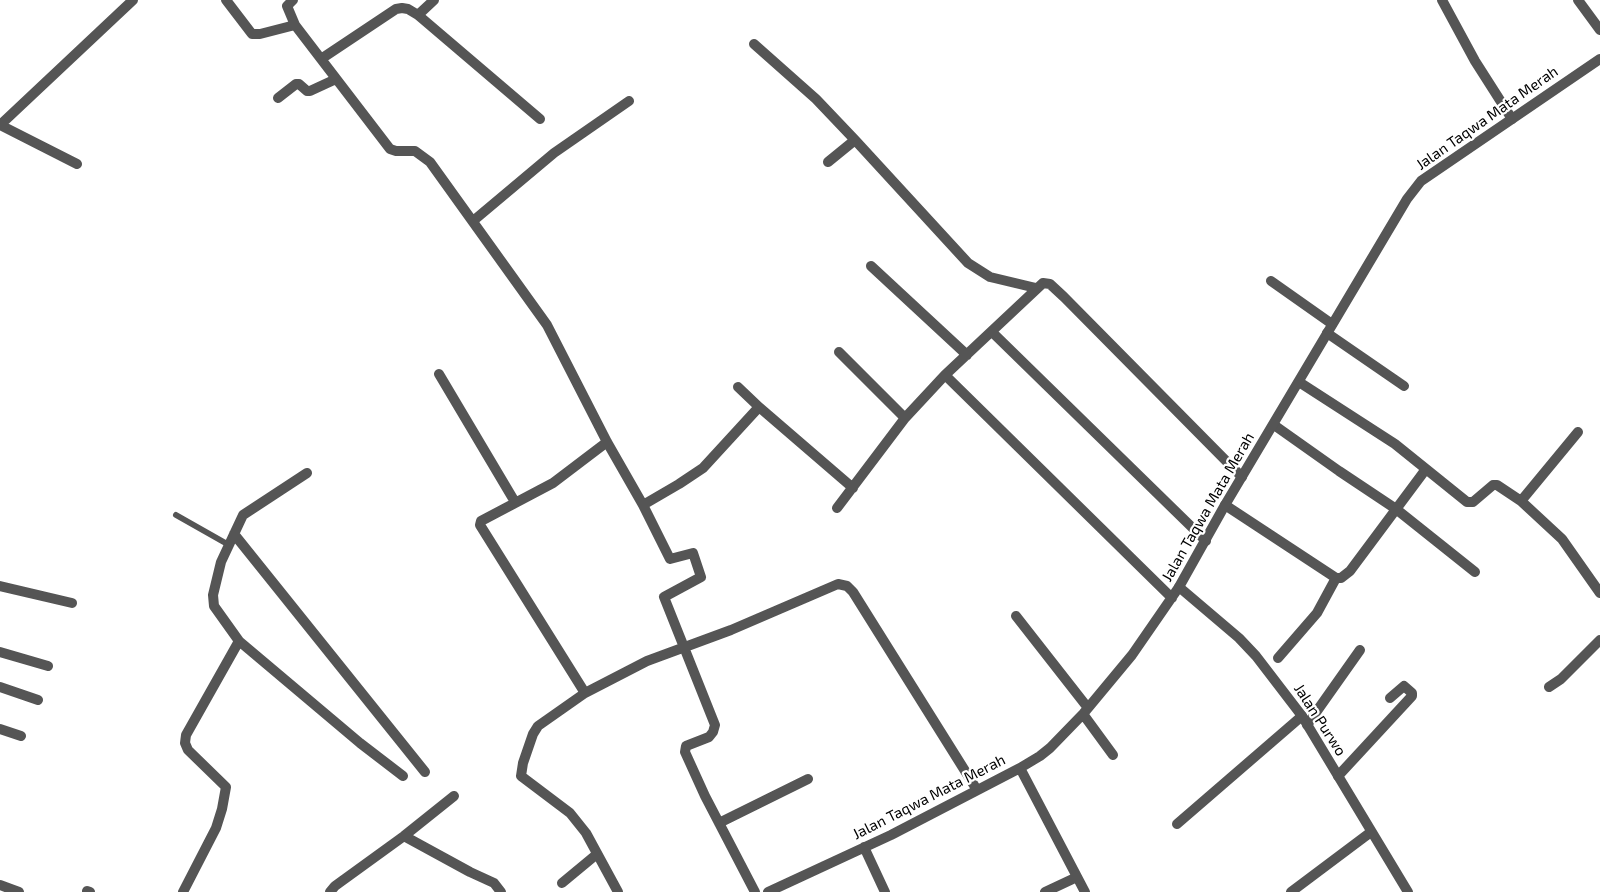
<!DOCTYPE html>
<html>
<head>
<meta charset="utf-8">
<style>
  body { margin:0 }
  canvas { display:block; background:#fff }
</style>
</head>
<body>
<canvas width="1600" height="892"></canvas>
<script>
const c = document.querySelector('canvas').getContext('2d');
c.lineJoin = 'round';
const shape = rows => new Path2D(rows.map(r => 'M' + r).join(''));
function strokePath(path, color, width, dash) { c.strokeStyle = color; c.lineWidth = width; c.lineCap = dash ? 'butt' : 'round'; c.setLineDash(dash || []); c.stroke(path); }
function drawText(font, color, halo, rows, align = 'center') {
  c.font = font + ' "Exo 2",sans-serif'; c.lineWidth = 4.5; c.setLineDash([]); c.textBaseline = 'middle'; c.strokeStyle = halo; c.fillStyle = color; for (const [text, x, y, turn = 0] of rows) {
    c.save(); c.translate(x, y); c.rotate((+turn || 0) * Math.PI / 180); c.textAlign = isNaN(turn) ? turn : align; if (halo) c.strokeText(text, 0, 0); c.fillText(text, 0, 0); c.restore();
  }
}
strokePath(shape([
  [176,515,229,545]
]), '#555', 6);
strokePath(shape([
  [226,0,252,34,260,34,295,25,390,149,396,151,415,151,430,162,547,325,607,442,643,505,670,559,693,553,701,577,664,597,715,725,713,732,709,737,686,746,685,752,705,796,755,892],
  [293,0,287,6,295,25],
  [1442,0,1475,61,1512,119],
  [1578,0,1600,30],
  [418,15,434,0],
  [754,44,816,99,855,140,968,263,990,277,1036,288],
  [321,59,396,9,402,8,408,9,418,15,540,119],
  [278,98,296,84,299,84,307,91,310,91,336,79],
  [0,125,133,0],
  [0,125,77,164],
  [828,162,855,140],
  [473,221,554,153,629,101],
  [871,266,967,355],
  [1271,281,1332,324],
  [992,332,1206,541],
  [1327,333,1404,386],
  [839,352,905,418],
  [439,374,515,502],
  [945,375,1172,598],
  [1299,382,1395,444,1467,502,1473,502,1493,485,1497,485,1521,501,1562,539,1600,593],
  [738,387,759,407],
  [1274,425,1339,471,1396,509,1475,572],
  [307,473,243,515,221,562,213,595,214,606,239,641,360,743,403,776],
  [1521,501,1578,432],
  [643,505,679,484,703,468,759,407,853,488],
  [1225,505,1336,578,1341,578,1350,571,1426,469],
  [837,508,905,418,945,375,1043,283,1050,284,1064,297,1242,477],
  [234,534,425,772],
  [0,586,72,603],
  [1016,616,1088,708],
  [0,652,48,666],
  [1278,658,1317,613,1336,578],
  [0,687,38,700],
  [1549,687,1561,679,1600,640],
  [585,693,480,525,481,521,553,483,607,442],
  [1083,714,1113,755],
  [1307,725,1360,650],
  [0,729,21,736],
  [1020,768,1085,892],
  [1338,776,1412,696,1412,693,1404,686,1390,698],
  [719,823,808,779],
  [1177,824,1302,716],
  [404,836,470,872,494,883,501,892],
  [864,847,885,892],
  [562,883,597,854],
  [0,885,19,892],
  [87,891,90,892],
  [183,892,216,828,222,809,226,787,188,750,185,743,186,735,239,641],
  [330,892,335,886,404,836,454,796],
  [618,892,586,833,570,813,521,776,523,763,533,734,538,726,585,693,647,661,731,630,838,584,847,586,853,592,977,790],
  [768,892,891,835,1020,768,1040,756,1050,748,1083,714,1132,655,1179,587],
  [1045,892,1077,877],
  [1291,892,1371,832]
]), '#555', 10);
strokePath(shape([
  [1408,892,1302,716,1256,656,1239,638,1179,587,1225,505,1407,199,1421,181,1600,59]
]), '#555', 10);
drawText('15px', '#000', '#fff', [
  ["Jalan Taqwa Mata Merah",1487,118,-35],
  ["Jalan Taqwa Mata Merah",1208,507,-60],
  ["Jalan Purwo",1320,720,57],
  ["Jalan Taqwa Mata Merah",929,797,-27]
]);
</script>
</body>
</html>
